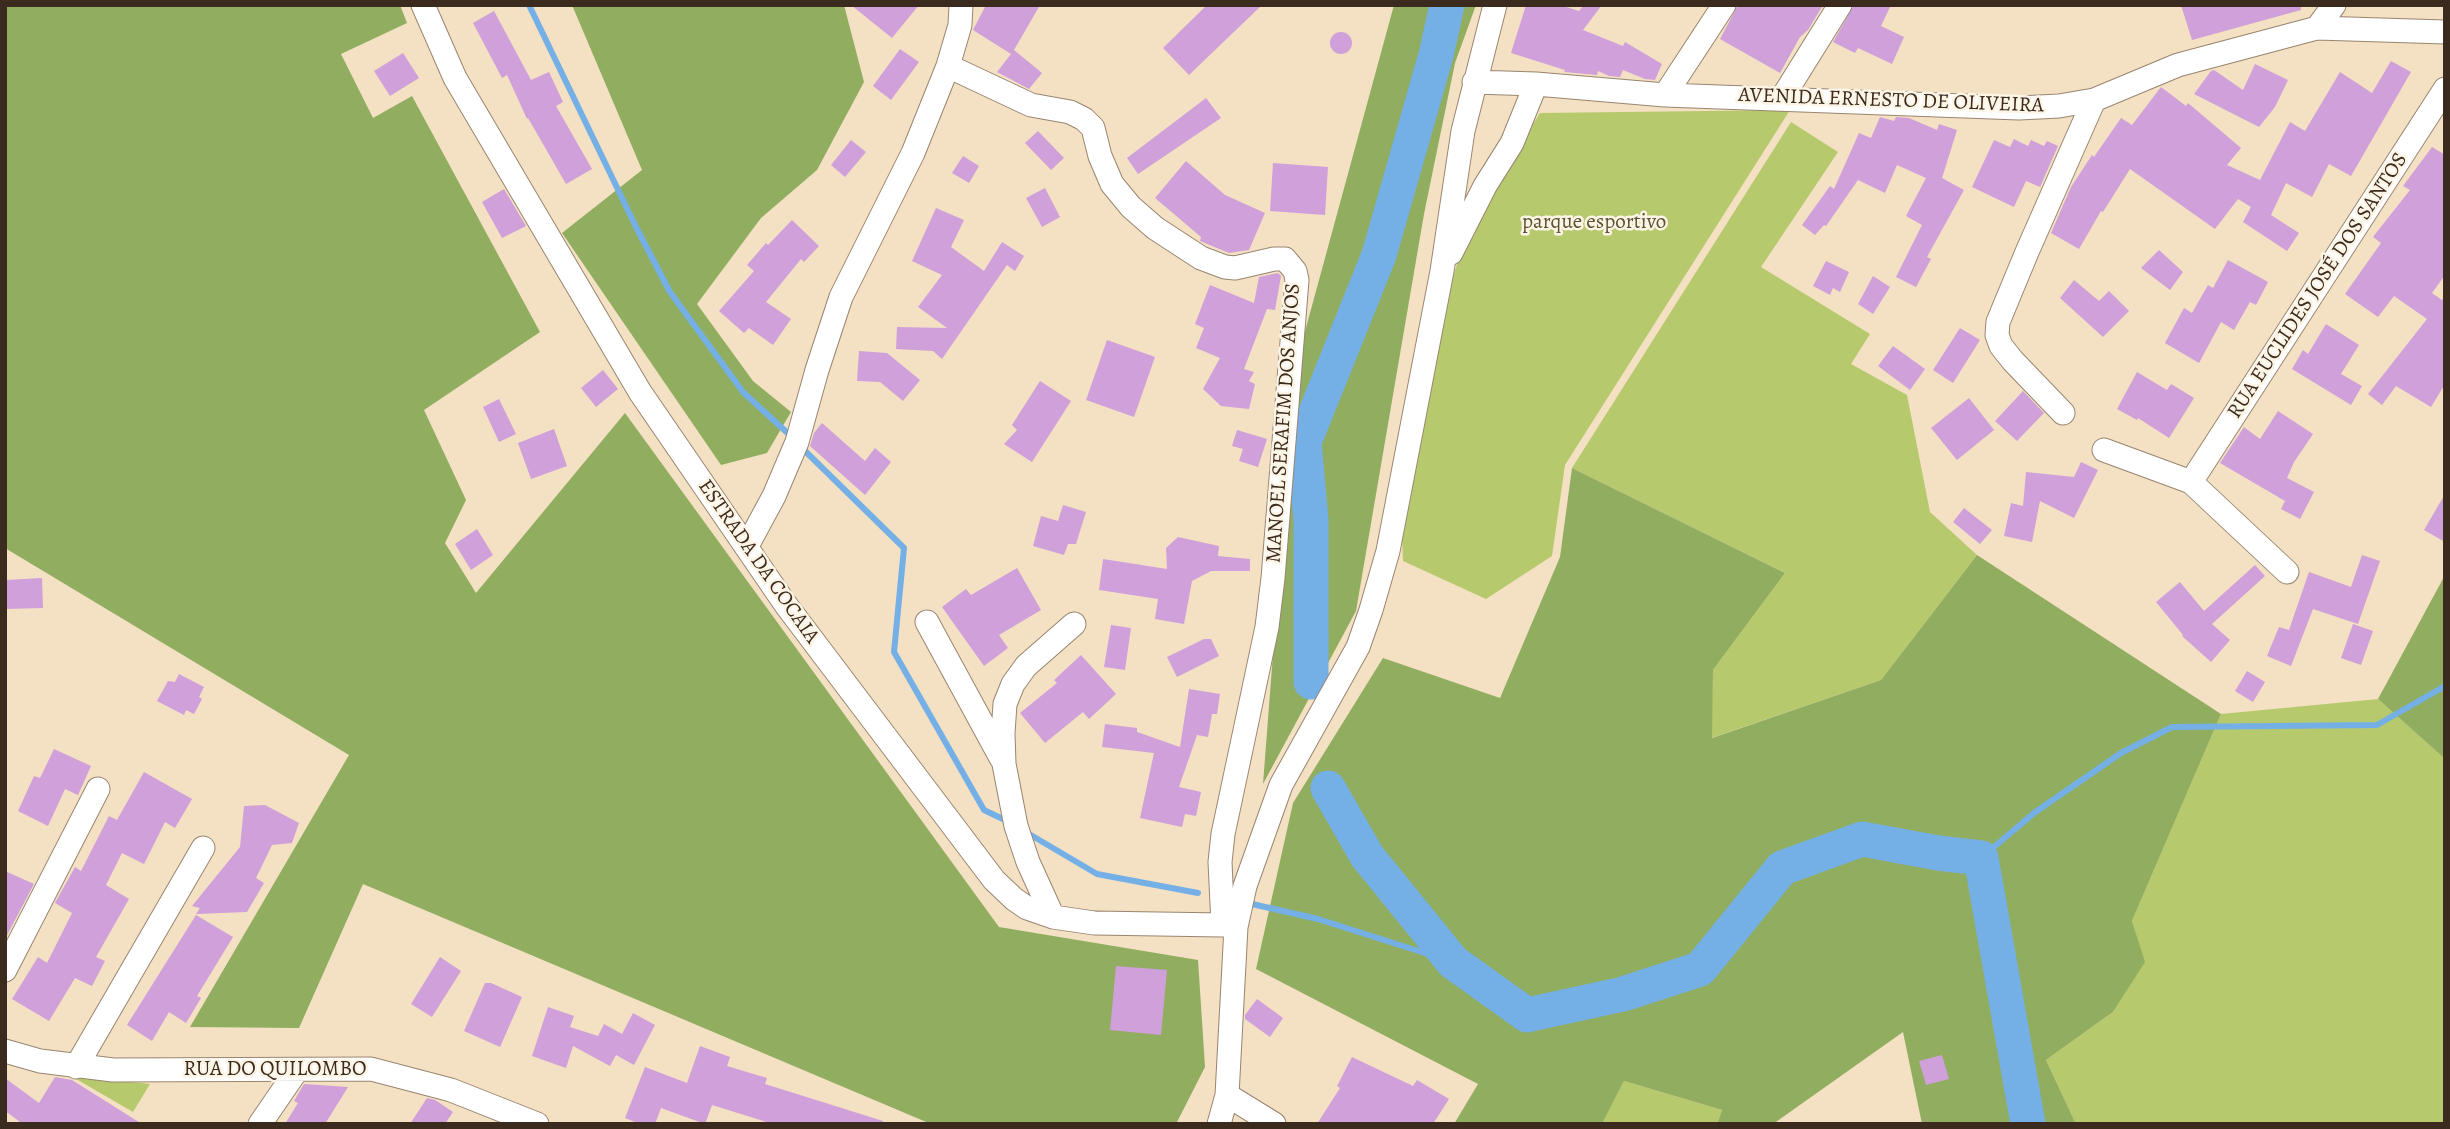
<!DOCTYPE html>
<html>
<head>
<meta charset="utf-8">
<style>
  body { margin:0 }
  #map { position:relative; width:2450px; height:1129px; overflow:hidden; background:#f4e0c3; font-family:Alegreya,serif }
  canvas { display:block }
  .frame { position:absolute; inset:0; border:7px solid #3b2a1e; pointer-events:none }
</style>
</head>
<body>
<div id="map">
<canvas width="2450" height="1129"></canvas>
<div class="frame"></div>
</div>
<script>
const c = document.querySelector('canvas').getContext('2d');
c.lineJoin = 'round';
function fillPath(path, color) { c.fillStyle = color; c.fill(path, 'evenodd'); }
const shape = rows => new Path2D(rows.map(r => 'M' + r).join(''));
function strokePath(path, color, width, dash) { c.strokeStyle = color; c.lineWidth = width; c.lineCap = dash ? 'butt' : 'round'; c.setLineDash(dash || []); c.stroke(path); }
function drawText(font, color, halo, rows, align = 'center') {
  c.font = font + ' Alegreya,serif'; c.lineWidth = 5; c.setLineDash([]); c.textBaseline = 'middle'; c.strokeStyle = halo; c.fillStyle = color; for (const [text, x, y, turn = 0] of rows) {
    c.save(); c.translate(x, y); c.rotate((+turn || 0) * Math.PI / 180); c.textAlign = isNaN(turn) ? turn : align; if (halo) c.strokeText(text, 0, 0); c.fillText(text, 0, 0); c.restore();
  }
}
fillPath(shape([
  [1790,110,1565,465,1552,556,1486,599,1403,561,1402,537,1444,304,1471,222,1540,113],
  [1791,122,1838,152,1761,267,1870,334,1851,364,1907,395,1930,512,1977,555,1881,680,1711,738,1713,670,1785,573,1572,468],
  [2378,699,2445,759,2445,1124,2076,1124,2046,1060,2113,1012,2144,962,2132,921,2221,714],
  [71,1076,150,1084,133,1112],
  [1624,1081,1722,1110,1717,1124,1602,1124]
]), '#b7c96d');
fillPath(shape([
  [5,5,400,5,407,23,341,54,373,118,412,96,540,332,424,410,466,500,445,543,476,593,625,413,999,927,1198,960,1205,1067,1176,1124,931,1124,363,884,299,1028,190,1027,349,755,5,548],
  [572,5,844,5,864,82,817,170,761,218,697,304,753,381,791,412,767,453,721,465,562,233,642,170],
  [1394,5,1476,5,1455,63,1424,214,1356,611,1263,784,1295,368],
  [1572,468,1785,573,1713,670,1712,738,1881,680,1977,555,2221,714,2132,921,2145,962,2113,1012,2046,1060,2076,1124,1922,1124,1903,1032,1773,1124,1717,1124,1722,1110,1624,1081,1602,1124,1454,1124,1478,1084,1256,969,1293,803,1383,658,1500,698,1560,557],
  [2445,575,2445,759,2378,699]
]), '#91ad60');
strokePath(shape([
  [529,5,636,227,670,292,743,392,794,439],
  [801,447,904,548,894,652,984,810,1009,822],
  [1024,831,1097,874,1198,893],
  [1981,858,2034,813,2121,753,2172,727,2377,725,2445,686],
  [1252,904,1318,919,1453,962]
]), '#74b0e6', 6);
strokePath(shape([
  [1311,682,1311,520,1304,442,1379,255,1436,55,1447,5],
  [1328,788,1367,856,1453,962,1527,1015,1623,994,1700,969,1782,868,1862,839,1938,853,1981,858,2028,1124]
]), '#74b0e6', 35);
fillPath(shape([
  [851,5,919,5,892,38],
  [986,5,1040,5,1014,50,1042,73,1029,89,997,72,1011,54,973,30],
  [1207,5,1262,5,1189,75,1163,48],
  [1526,5,1560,5,1579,11,1584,5,1602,5,1583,30,1623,46,1625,42,1662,64,1655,80,1645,79,1623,70,1620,77,1609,76,1598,71,1597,75,1564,72,1565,70,1511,53],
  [1738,5,1823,5,1808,30,1800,37,1780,73,1720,39],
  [1854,5,1891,5,1881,26,1904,37,1892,64,1858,48,1855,53,1833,42],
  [2181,5,2301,5,2301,10,2192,40],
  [494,11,531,80,549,72,563,102,556,106,592,169,566,184,528,118,527,119,507,75,502,78,473,23],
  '1330 43a11 11 0 1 1 22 0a11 11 0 1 1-22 0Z',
  [900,49,919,62,891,100,873,86],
  [403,53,419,78,390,96,374,71],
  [2391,61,2411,72,2351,176,2329,164,2312,197,2286,183,2271,215,2299,233,2287,251,2243,222,2251,207,2238,199,2215,229,2130,169,2103,212,2101,211,2079,249,2051,233,2071,187,2092,155,2094,157,2121,118,2132,125,2161,87,2186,106,2188,103,2241,148,2227,165,2260,180,2290,122,2305,131,2340,72,2372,93],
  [2255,64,2288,80,2275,107,2259,127,2194,94,2211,71,2214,70,2243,90],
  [1206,98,1221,118,1138,174,1127,158],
  [1880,117,1894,121,1896,117,1909,118,1937,130,1939,124,1957,130,1942,178,1964,190,1927,257,1931,259,1916,287,1896,277,1922,225,1906,216,1926,178,1897,165,1885,193,1858,180,1826,226,1824,225,1815,235,1802,225,1830,186,1834,189,1859,133,1871,138],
  [1038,131,1064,158,1051,170,1025,143],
  [2014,139,2028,146,2031,140,2044,146,2047,141,2058,146,2040,187,2026,181,2014,207,1972,187,1994,140,2010,147],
  [851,140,866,152,845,177,831,165],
  [2432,147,2445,155,2445,275,2432,293,2442,300,2445,297,2445,384,2431,407,2396,386,2382,405,2368,394,2427,319,2394,296,2378,317,2345,294,2381,243,2373,237,2410,190,2403,186],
  [963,156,979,166,969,183,952,173],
  [1186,161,1225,195,1265,213,1249,250,1229,253,1200,241,1201,237,1155,198],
  [1273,163,1328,167,1325,215,1270,211],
  [1045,188,1060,217,1042,227,1026,198],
  [504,189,526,226,502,238,482,202],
  [936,208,964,220,951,247,984,271,1002,242,1024,256,1015,271,1007,265,942,359,933,351,896,349,897,327,947,328,918,307,942,275,912,261],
  [792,220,819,246,804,262,801,259,766,302,791,319,773,345,749,328,744,333,719,311,754,271,747,265,766,243,768,245],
  [2159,250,2183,272,2170,290,2141,268],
  [2228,260,2268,282,2256,305,2250,302,2234,330,2221,322,2199,363,2165,343,2184,308,2192,313,2208,285,2213,288],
  [1826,261,1849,272,1840,292,1833,288,1830,295,1813,286],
  [1278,273,1281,276,1275,310,1267,309,1244,369,1254,372,1249,381,1255,384,1249,409,1221,406,1203,389,1220,358,1196,348,1204,328,1195,324,1210,285,1254,303,1259,277],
  [1873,276,1890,287,1873,314,1858,304],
  [2074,280,2099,301,2109,291,2129,311,2103,337,2060,298],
  [2326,324,2359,345,2341,374,2362,386,2351,405,2292,369,2303,350,2308,354],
  [1960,328,1980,340,1953,383,1933,370],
  [1107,340,1155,357,1134,417,1086,400],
  [1893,346,1925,369,1910,390,1878,366],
  [859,351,887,353,920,380,903,401,880,382,857,381],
  [603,370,618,389,596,407,581,388],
  [2137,372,2167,390,2171,384,2194,398,2169,438,2138,418,2137,420,2117,409],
  [1040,381,1071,401,1032,462,1004,444,1017,430,1012,425],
  [2023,391,2044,413,2017,441,1995,421],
  [1969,398,1994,430,1957,460,1931,428],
  [499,399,516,434,499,442,483,407],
  [2278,411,2313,434,2294,462,2287,478,2314,492,2300,519,2281,509,2285,501,2220,463,2244,427,2260,439],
  [822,423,865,461,875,448,891,462,865,495,810,446,814,433],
  [554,429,567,466,531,479,518,443],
  [1237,430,1267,439,1258,467,1239,461,1243,449,1232,446],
  [2081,462,2098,470,2074,518,2040,501,2032,542,2004,536,2011,503,2023,506,2026,472,2074,477],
  [2445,494,2445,542,2424,530],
  [1063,505,1086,512,1076,544,1068,544,1064,555,1033,546,1041,516,1058,521],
  [1964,508,1992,530,1980,544,1953,522],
  [477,529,493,555,471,570,455,544],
  [1178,537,1219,546,1218,556,1250,559,1250,571,1211,571,1192,581,1184,624,1155,619,1158,599,1099,590,1103,559,1167,569,1166,548],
  [2362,555,2380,561,2358,624,2313,609,2291,666,2267,656,2279,627,2289,630,2309,572,2351,587],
  [2255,565,2265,576,2212,624,2230,640,2211,662,2182,636,2183,635,2156,602,2180,582,2204,611],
  [1017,568,1041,610,999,635,1008,648,984,666,942,607,966,589,971,595],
  [42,578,43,608,5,609,5,580],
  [2353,624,2373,631,2361,665,2341,658],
  [1111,625,1131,628,1125,670,1104,667],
  [1204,639,1211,639,1219,656,1177,677,1167,657],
  [1081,655,1116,694,1089,719,1083,712,1045,743,1020,713,1057,683,1054,680],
  [2247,671,2265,682,2253,702,2235,691],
  [179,674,204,687,199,697,202,699,194,714,186,710,184,715,157,701,168,681,175,682],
  [1189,689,1220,694,1217,714,1212,714,1208,737,1197,735,1179,787,1201,792,1196,816,1185,814,1182,827,1140,818,1154,753,1102,747,1105,724,1137,728,1137,732,1180,747],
  [54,749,91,766,78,795,65,789,48,826,18,811,34,776,40,778],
  [144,772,192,799,175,828,165,822,144,864,122,853,106,885,129,899,96,957,105,961,92,986,75,978,49,1021,12,999,38,957,47,963,72,913,55,903,75,867,81,871,109,816,117,820],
  [265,805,299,823,292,843,272,845,256,878,264,883,247,912,196,914,200,908,192,906,240,847,244,806],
  [5,871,34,884,5,939],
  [196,915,233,937,197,996,201,998,186,1023,169,1012,152,1041,127,1025],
  [440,957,461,971,432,1017,411,1004],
  [1116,966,1167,970,1161,1035,1110,1030],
  [485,983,491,983,522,997,500,1047,464,1031],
  [1257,999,1283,1018,1270,1037,1245,1019,1245,1015],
  [548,1007,574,1016,570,1027,598,1036,604,1024,622,1034,633,1013,655,1025,634,1065,616,1055,610,1066,573,1046,566,1068,532,1056],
  [700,1046,730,1057,727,1066,767,1078,765,1084,883,1121,883,1124,773,1124,712,1105,705,1124,661,1108,655,1124,640,1124,625,1118,645,1067,687,1083],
  [1942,1055,1949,1079,1926,1085,1919,1061],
  [1352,1057,1413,1086,1417,1080,1449,1099,1433,1124,1317,1124,1340,1088,1337,1086],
  [55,1077,72,1080,142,1124,23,1124,5,1111,5,1078,39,1103],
  [304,1084,348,1087,325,1124,285,1124,298,1103,294,1101],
  [427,1098,435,1100,453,1112,445,1124,410,1124]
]), '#cfa0d9');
const minor = shape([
  [423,5,455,78,640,392,786,605,994,880,1014,899,1027,908,1053,917,1094,923,1223,925,1236,927],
  [2317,28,2334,5],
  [948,66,1031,105,1070,112,1084,119,1093,128,1100,156,1112,184,1131,207,1155,228,1201,258,1225,267,1235,268,1274,259,1285,259,1295,271,1297,280,1273,578,1267,627,1223,834,1220,862,1223,925],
  [1474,82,1536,84,1665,95,2019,108,2059,106,2094,100,2178,65,2317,28,2445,32],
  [1665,95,1724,5],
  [1782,98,1840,5],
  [1451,253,1485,186,1512,143,1536,84],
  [2063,413,2013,361,2001,346,1997,335,1998,322,2027,252,2094,100],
  [2104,450,2191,482,2287,572],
  [2191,482,2445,89],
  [747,546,774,496,797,442,817,370,841,297,913,153,948,66,960,25,961,5],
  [927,622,1001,758],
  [1053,917,1028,862,1016,826,1004,764,1003,733,1005,704,1013,684,1026,666,1074,624],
  [5,970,98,789],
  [5,1051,40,1061,113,1070,371,1069,451,1090,537,1124],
  [76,1067,203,848],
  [1227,1095,1274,1124],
  [260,1124,297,1070],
  [1219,1124,1227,1095,1236,927,1245,886,1281,785,1358,647,1371,610,1388,551,1442,271,1463,131,1495,5]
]);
strokePath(minor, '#988570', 25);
strokePath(minor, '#fff', 23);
drawText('21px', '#3b2a1e', '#fcf5e5', [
  ["AVENIDA ERNESTO DE OLIVEIRA",1891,101,2],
  ["RUA EUCLIDES JOSÉ DOS SANTOS",2318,286,-57],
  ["MANOEL SERAFIM DOS ANJOS",1284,423,-86],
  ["ESTRADA DA COCAIA",758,562,55],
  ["RUA DO QUILOMBO",275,1070]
]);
drawText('21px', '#5a5232', '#fcf5e5', [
  ["parque esportivo",1594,223]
]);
</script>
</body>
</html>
